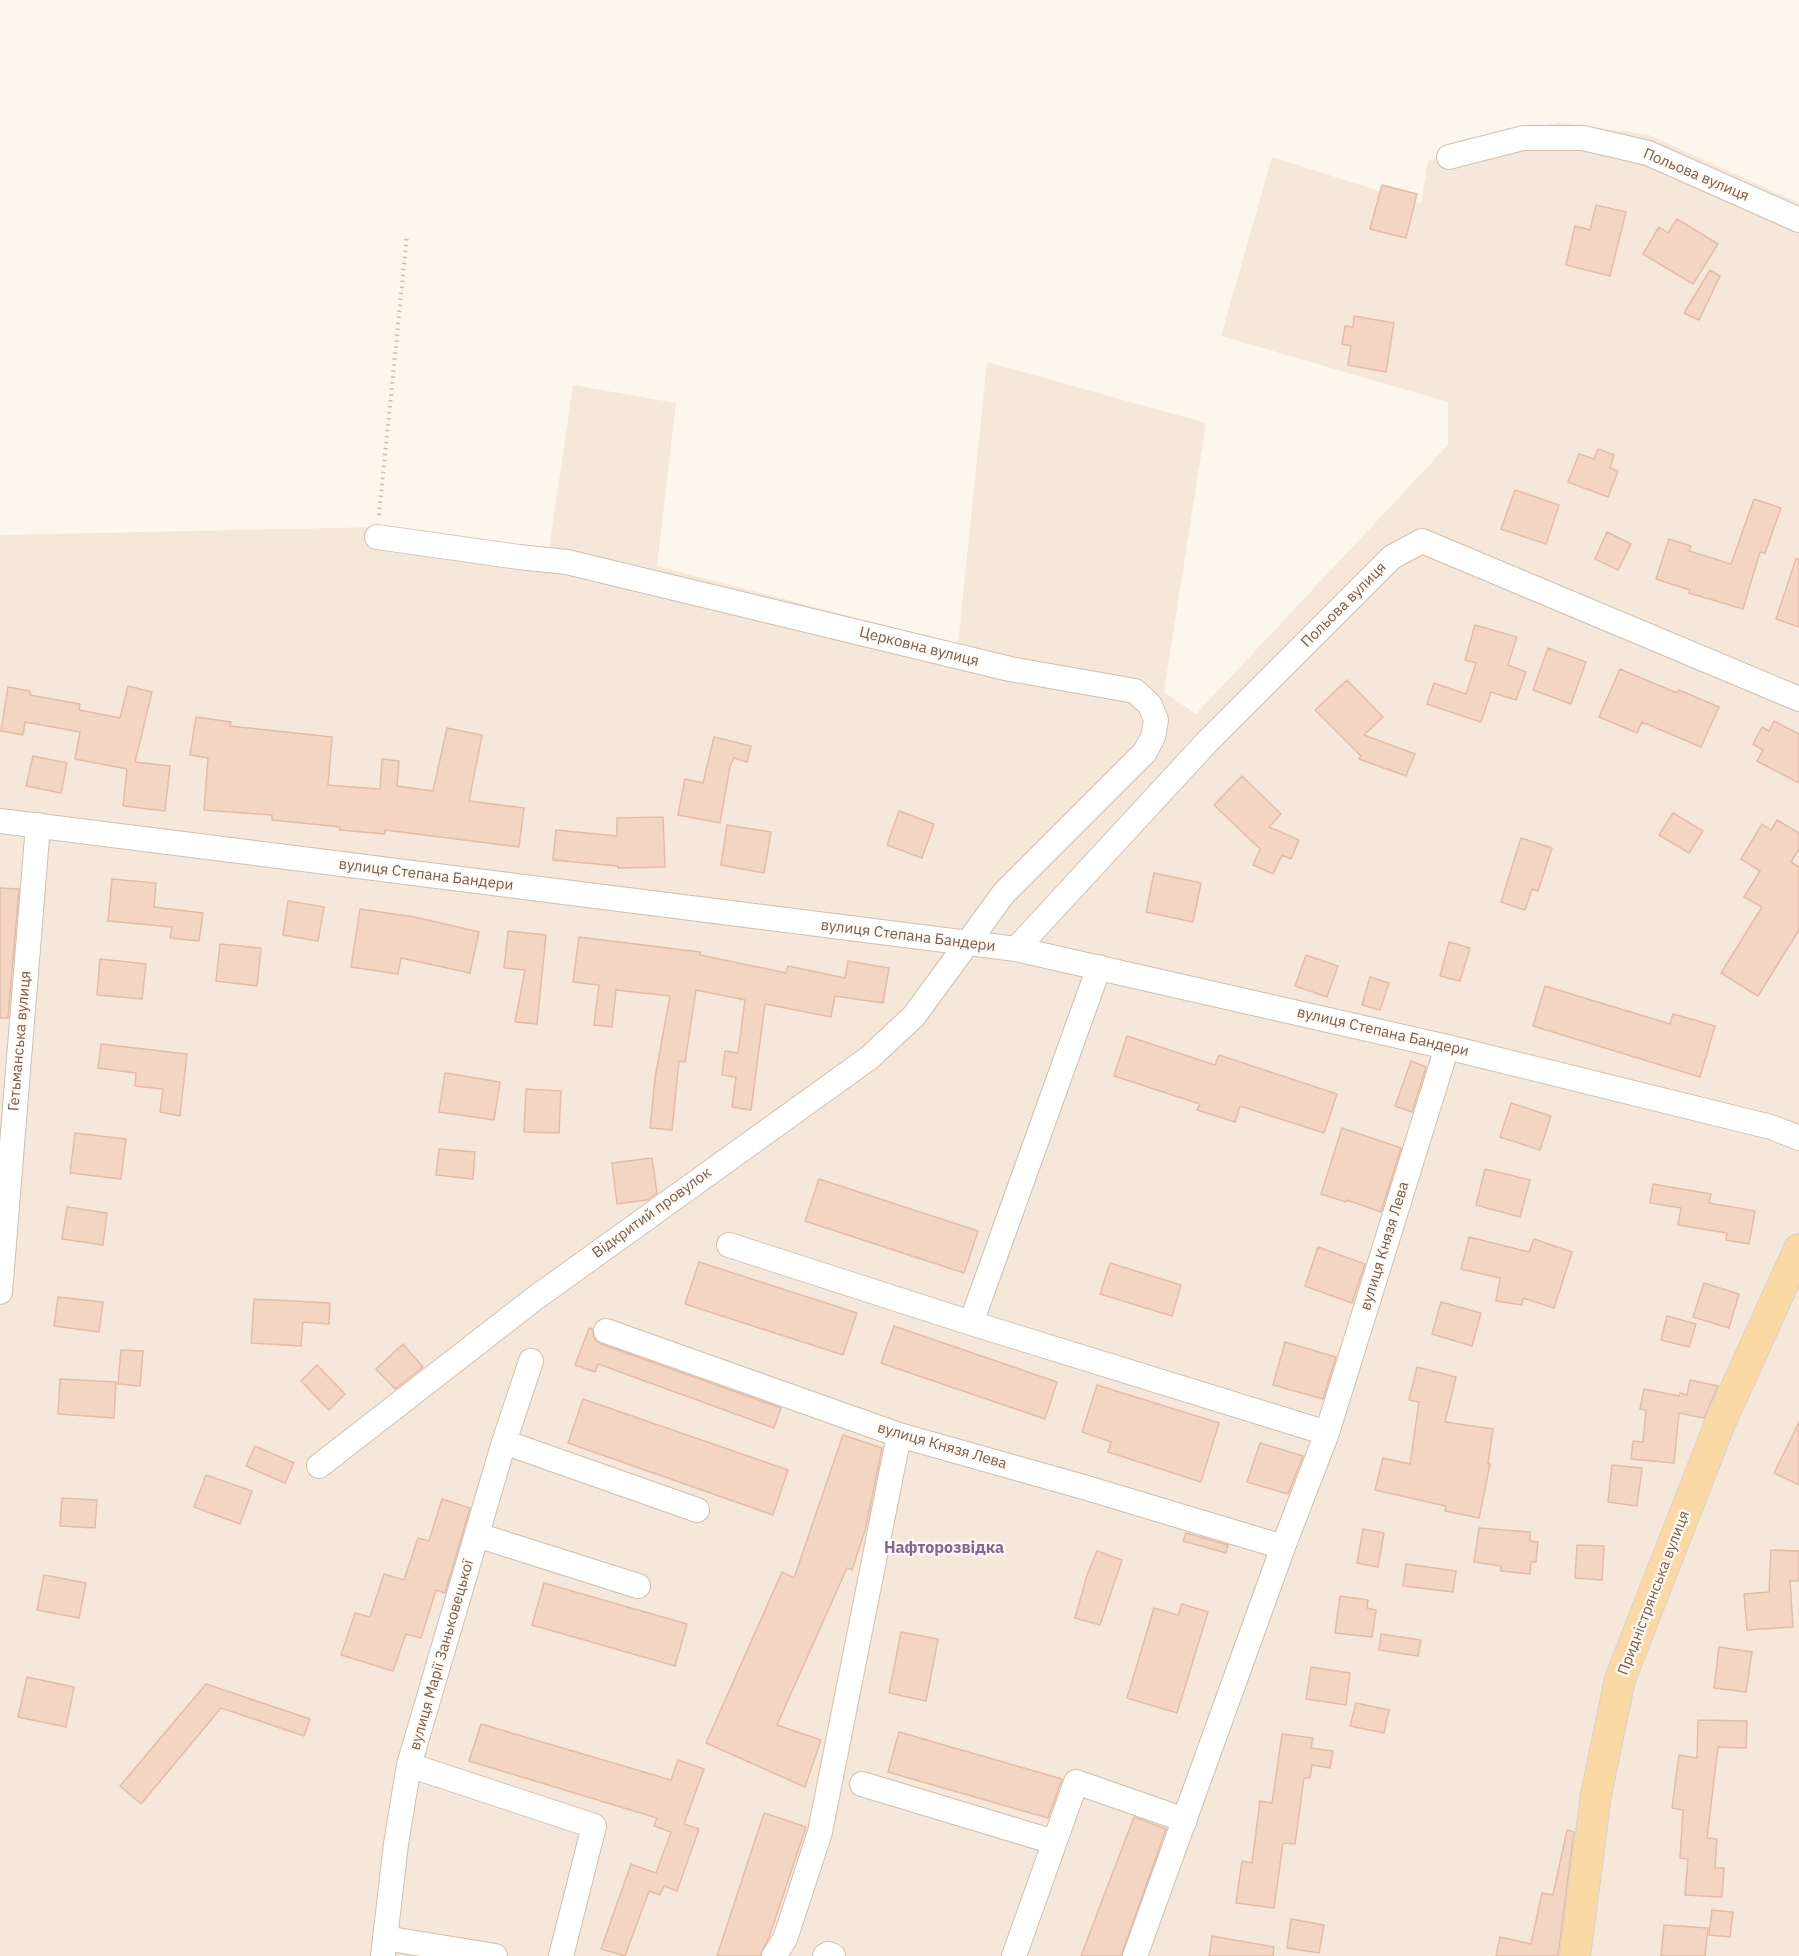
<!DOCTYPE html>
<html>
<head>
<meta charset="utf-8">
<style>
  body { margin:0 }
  canvas { display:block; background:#fdf6ec }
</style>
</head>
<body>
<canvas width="1799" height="1956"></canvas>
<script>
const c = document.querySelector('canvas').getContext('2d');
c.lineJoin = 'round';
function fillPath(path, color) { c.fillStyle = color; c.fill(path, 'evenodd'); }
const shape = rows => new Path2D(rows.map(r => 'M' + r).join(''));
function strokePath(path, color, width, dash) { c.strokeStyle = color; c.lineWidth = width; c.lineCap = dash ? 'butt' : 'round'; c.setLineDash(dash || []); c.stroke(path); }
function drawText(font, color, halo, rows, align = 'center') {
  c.font = font + ' "IBM Plex Sans",sans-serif'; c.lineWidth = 4.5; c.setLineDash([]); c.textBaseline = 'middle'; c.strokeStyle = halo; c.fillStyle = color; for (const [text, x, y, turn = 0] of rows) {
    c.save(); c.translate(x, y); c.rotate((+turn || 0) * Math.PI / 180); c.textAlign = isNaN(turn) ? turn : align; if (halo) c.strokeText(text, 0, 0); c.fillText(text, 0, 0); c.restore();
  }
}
fillPath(shape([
  [1558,122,1649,135,1799,203,1799,1956,0,1956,0,535,382,527,549,549,573,385,676,403,657,566,958,644,987,362,1206,423,1164,692,1196,714,1448,445,1448,402,1221,336,1272,157,1421,204,1428,161]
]), '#f5e8da');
const building = shape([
  [1382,185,1417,194,1406,238,1370,229,1382,185],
  [1596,205,1626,212,1610,276,1566,265,1575,226,1590,230,1596,205],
  [1677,219,1718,244,1693,284,1643,254,1659,227,1668,233,1677,219],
  [1710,270,1720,276,1699,320,1684,313,1710,270],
  [1354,316,1394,323,1386,372,1348,365,1351,346,1342,344,1345,326,1353,327,1354,316],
  [1598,449,1614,455,1610,468,1618,471,1608,497,1568,482,1579,454,1594,459,1598,449],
  [1515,490,1559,505,1546,544,1501,529,1515,490],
  [1754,499,1781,508,1765,553,1760,552,1743,609,1689,593,1690,590,1656,579,1669,539,1691,546,1689,551,1731,564,1754,499],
  [1607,532,1631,544,1618,570,1595,559,1607,532],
  [1796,559,1799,559,1799,627,1776,619,1796,559],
  [1475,625,1517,637,1508,665,1526,672,1516,700,1491,692,1481,722,1427,704,1434,683,1466,694,1476,663,1465,660,1475,625],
  [1548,648,1586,662,1571,704,1533,690,1548,648],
  [1620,669,1677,693,1679,690,1719,707,1701,747,1642,722,1637,733,1599,717,1620,669],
  [1347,680,1383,717,1364,735,1415,754,1406,776,1359,759,1361,756,1315,710,1347,680],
  [128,686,152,692,135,762,170,766,165,811,123,806,127,769,75,759,80,732,25,722,23,735,1,731,8,687,30,691,30,695,80,704,79,710,120,718,128,686],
  [196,717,231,722,230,726,332,737,328,785,380,789,382,759,399,761,397,786,433,791,447,728,482,735,469,801,524,808,519,847,385,830,385,834,340,830,340,827,272,820,272,815,204,810,208,758,190,755,196,717],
  [1774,721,1799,734,1799,783,1757,761,1763,750,1753,744,1762,727,1769,731,1774,721],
  [714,737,751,746,747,762,734,758,730,766,720,823,678,815,685,779,703,783,714,737],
  [33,756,67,763,61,793,26,786,33,756],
  [1242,776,1281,814,1269,827,1299,840,1291,859,1282,855,1273,874,1253,865,1260,849,1214,805,1242,776],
  [899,811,934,824,922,858,887,845,899,811],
  [1673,813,1703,831,1689,853,1659,835,1673,813],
  [663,817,665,867,618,868,618,866,553,860,556,830,617,836,617,818,663,817],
  [1777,820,1799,833,1799,849,1791,862,1799,867,1799,930,1758,996,1721,973,1762,907,1744,897,1760,871,1741,859,1762,824,1771,830,1777,820],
  [727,825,771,832,764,873,721,865,727,825],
  [1521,838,1552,848,1538,891,1532,889,1525,910,1501,902,1521,838],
  [1154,873,1201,883,1193,922,1146,912,1154,873],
  [112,879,156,883,154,907,203,913,199,941,170,938,172,927,108,921,112,879],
  [0,888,19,889,8,1018,0,1018,0,888],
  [288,901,324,907,318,941,283,935,288,901],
  [360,909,415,917,479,932,470,973,401,958,398,974,351,967,360,909],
  [508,931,546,935,537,1024,515,1022,525,970,504,968,508,931],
  [579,937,700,952,700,955,786,973,788,966,845,978,848,961,889,968,883,1003,835,996,831,1017,765,1004,751,1110,732,1107,736,1077,722,1075,725,1051,738,1053,745,1000,696,990,685,1062,679,1061,672,1130,650,1128,655,1078,670,996,616,990,612,1027,594,1025,599,985,573,982,579,937],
  [1449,942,1470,948,1460,981,1440,976,1449,942],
  [220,944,261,948,257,986,216,981,220,944],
  [1306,955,1338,966,1327,997,1295,986,1306,955],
  [100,959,146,964,142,999,97,995,100,959],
  [1370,977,1389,983,1380,1010,1362,1005,1370,977],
  [1545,986,1670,1024,1673,1014,1715,1026,1700,1077,1533,1026,1545,986],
  [1127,1036,1215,1065,1219,1055,1337,1094,1324,1133,1240,1106,1235,1122,1197,1110,1200,1104,1114,1076,1127,1036],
  [101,1044,187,1054,180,1116,160,1112,163,1089,135,1086,136,1073,98,1068,101,1044],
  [1411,1061,1426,1067,1412,1112,1395,1106,1411,1061],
  [445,1073,500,1082,494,1120,439,1112,445,1073],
  [526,1089,561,1091,559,1133,524,1132,526,1089],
  [1511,1103,1551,1116,1540,1150,1500,1137,1511,1103],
  [1342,1128,1401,1148,1381,1212,1347,1200,1346,1202,1321,1194,1342,1128],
  [75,1133,126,1139,121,1179,70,1173,75,1133],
  [439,1149,475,1152,473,1179,436,1175,439,1149],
  [652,1158,657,1193,647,1200,617,1204,612,1163,652,1158],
  [1485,1169,1530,1180,1520,1217,1476,1205,1485,1169],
  [819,1179,978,1231,964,1273,805,1221,819,1179],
  [1653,1184,1711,1194,1709,1203,1755,1211,1749,1244,1726,1240,1727,1233,1678,1225,1681,1208,1650,1203,1653,1184],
  [67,1207,107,1213,103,1245,62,1239,67,1207],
  [1469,1237,1529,1252,1534,1239,1572,1252,1554,1308,1523,1298,1522,1305,1496,1301,1500,1278,1461,1269,1469,1237],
  [1318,1247,1365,1264,1352,1303,1305,1286,1318,1247],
  [699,1262,857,1313,843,1355,685,1304,699,1262],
  [1110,1263,1181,1285,1172,1316,1100,1294,1110,1263],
  [1704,1283,1739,1294,1729,1328,1693,1317,1704,1283],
  [58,1297,103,1302,99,1332,54,1326,58,1297],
  [254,1299,330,1303,329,1324,303,1322,301,1346,251,1343,254,1299],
  [1441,1302,1481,1313,1472,1346,1432,1334,1441,1302],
  [1667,1316,1696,1324,1689,1347,1661,1340,1667,1316],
  [894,1326,1057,1382,1045,1419,881,1363,894,1326],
  [589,1328,592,1329,595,1340,601,1344,781,1408,774,1428,598,1364,595,1372,575,1365,589,1328],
  [1285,1342,1336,1357,1323,1399,1273,1385,1285,1342],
  [403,1344,423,1367,395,1389,376,1369,403,1344],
  [121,1350,143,1351,140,1386,118,1384,121,1350],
  [317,1365,345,1394,329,1410,301,1381,317,1365],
  [1417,1367,1456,1377,1445,1422,1493,1429,1488,1464,1490,1464,1479,1518,1445,1511,1446,1506,1375,1490,1383,1458,1410,1464,1419,1402,1409,1400,1417,1367],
  [60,1379,116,1382,114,1418,58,1414,60,1379],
  [1690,1380,1718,1386,1704,1418,1679,1413,1674,1463,1631,1459,1633,1441,1643,1442,1646,1410,1640,1409,1644,1389,1679,1396,1680,1393,1687,1395,1690,1380],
  [1097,1385,1219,1423,1201,1482,1108,1452,1111,1442,1082,1432,1097,1385],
  [583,1399,788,1470,773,1515,568,1443,583,1399],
  [1799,1422,1799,1485,1774,1473,1799,1422],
  [843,1435,882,1448,866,1527,852,1570,847,1568,777,1725,821,1740,805,1787,706,1743,782,1572,794,1578,843,1435],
  [1260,1443,1303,1456,1288,1494,1247,1482,1260,1443],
  [255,1446,294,1463,285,1483,246,1466,255,1446],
  [1612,1465,1642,1468,1637,1506,1608,1502,1612,1465],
  [206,1475,252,1491,240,1524,194,1507,206,1475],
  [62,1498,97,1500,95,1528,60,1526,62,1498],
  [442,1499,470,1508,445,1593,436,1590,421,1638,406,1634,393,1671,341,1655,355,1613,370,1617,384,1574,404,1580,418,1538,429,1541,442,1499],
  [1479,1528,1530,1532,1530,1541,1538,1542,1536,1562,1531,1562,1530,1574,1501,1571,1501,1566,1474,1562,1479,1528],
  [1363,1529,1384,1533,1378,1567,1357,1563,1363,1529],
  [1186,1533,1228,1545,1226,1553,1183,1541,1186,1533],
  [1577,1545,1604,1546,1602,1580,1575,1578,1577,1545],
  [1771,1550,1799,1551,1799,1581,1790,1581,1793,1627,1747,1630,1744,1594,1769,1592,1771,1550],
  [1097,1551,1122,1560,1100,1625,1075,1618,1087,1575,1097,1551],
  [1406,1564,1456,1571,1453,1592,1403,1586,1406,1564],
  [44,1575,86,1583,79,1618,37,1610,44,1575],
  [544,1583,687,1624,675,1666,532,1625,544,1583],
  [1340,1596,1368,1600,1367,1608,1376,1610,1372,1637,1335,1633,1340,1596],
  [1182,1604,1208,1612,1177,1713,1127,1698,1154,1608,1178,1615,1182,1604],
  [901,1632,938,1639,926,1701,889,1693,901,1632],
  [1381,1634,1421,1640,1418,1656,1379,1650,1381,1634],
  [1719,1647,1752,1652,1746,1692,1714,1688,1719,1647],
  [1311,1667,1350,1673,1346,1705,1306,1699,1311,1667],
  [27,1677,74,1687,66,1727,18,1717,27,1677],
  [206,1684,310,1719,304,1736,221,1708,141,1804,120,1786,206,1684],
  [1356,1703,1389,1710,1384,1733,1350,1726,1356,1703],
  [1698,1720,1747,1721,1746,1748,1718,1747,1707,1838,1717,1839,1715,1868,1724,1868,1722,1897,1685,1895,1688,1859,1680,1858,1683,1810,1672,1808,1679,1755,1697,1758,1698,1720],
  [481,1724,671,1780,678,1760,704,1769,684,1824,699,1829,677,1891,664,1886,660,1895,649,1891,625,1956,601,1949,631,1864,656,1873,671,1832,654,1826,657,1818,469,1761,481,1724],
  [899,1732,1062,1779,1048,1818,888,1772,899,1732],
  [1282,1734,1313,1738,1311,1748,1333,1751,1330,1768,1312,1765,1310,1778,1304,1778,1295,1844,1283,1843,1274,1908,1236,1903,1242,1861,1252,1863,1260,1801,1272,1803,1282,1734],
  [764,1813,806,1827,769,1937,760,1956,717,1956,764,1813],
  [1134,1817,1166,1829,1121,1956,1081,1956,1134,1817],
  [1567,1830,1574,1832,1558,1956,1496,1956,1500,1937,1531,1944,1542,1893,1553,1895,1567,1830],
  [1712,1910,1733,1912,1730,1937,1709,1935,1712,1910],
  [1291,1919,1324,1925,1319,1953,1287,1948,1291,1919],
  [1664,1925,1708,1928,1705,1956,1661,1956,1664,1925],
  [1212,1936,1274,1947,1273,1956,1209,1956,1212,1936]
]);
fillPath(building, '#f3d5c3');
strokePath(building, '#e6bba3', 1.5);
const minor = shape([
  [1449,157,1523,138,1583,138,1648,153,1799,220],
  [0,821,1016,949,1447,1047,1771,1127,1799,1138],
  [1016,949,1207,742,1392,557,1422,541,1799,699],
  [729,1245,971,1323,1327,1433],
  [0,1292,38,825],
  [971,1323,1099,967],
  [606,1331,899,1435,1087,1488,1283,1547],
  [504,1442,697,1510],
  [319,1466,534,1299,869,1058,914,1016,1004,893,1145,752,1153,737,1156,720,1150,705,1135,691,1010,669,567,562,519,557,377,537],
  [477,1535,638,1586],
  [409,1765,594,1826,561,1956],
  [862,1784,1054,1842],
  [385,1938,495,1956],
  [383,1956,396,1844,409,1765,504,1442,531,1361],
  [774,1956,785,1939,820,1832,899,1435],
  [825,1956,828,1954,833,1956],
  [1014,1956,1076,1782,1185,1820],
  [1135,1956,1283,1547,1327,1433,1447,1047]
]);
const major = shape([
  [1575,1956,1596,1795,1620,1679,1721,1421,1799,1249]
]);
strokePath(minor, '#d1beb0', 26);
strokePath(major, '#dad1cd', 32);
strokePath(shape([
  [379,515,407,235]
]), '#d9b8a5', 4, [1.5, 4.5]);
strokePath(minor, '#fff', 24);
strokePath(major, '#fbd9a5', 30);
drawText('15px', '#7a5c4d', '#fffaf3', [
  ["Польова вулиця",1696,175,23],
  ["Польова вулиця",1344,605,-45],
  ["Церковна вулиця",919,647,14],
  ["вулиця Степана Бандери",426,875,7],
  ["вулиця Степана Бандери",908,936,7],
  ["вулиця Степана Бандери",1383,1032,13],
  ["Гетьманська вулиця",20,1041,-85],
  ["Відкритий провулок",652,1213,-36],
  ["вулиця Князя Лева",1385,1246,-73],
  ["вулиця Князя Лева",942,1446,16],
  ["Придністрянська вулиця",1654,1593,-69],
  ["вулиця Марії Заньковецької",442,1655,-74]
]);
drawText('bold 16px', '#846695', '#fffaf3', [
  ["Нафторозвідка",944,1548]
]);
</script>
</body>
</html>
